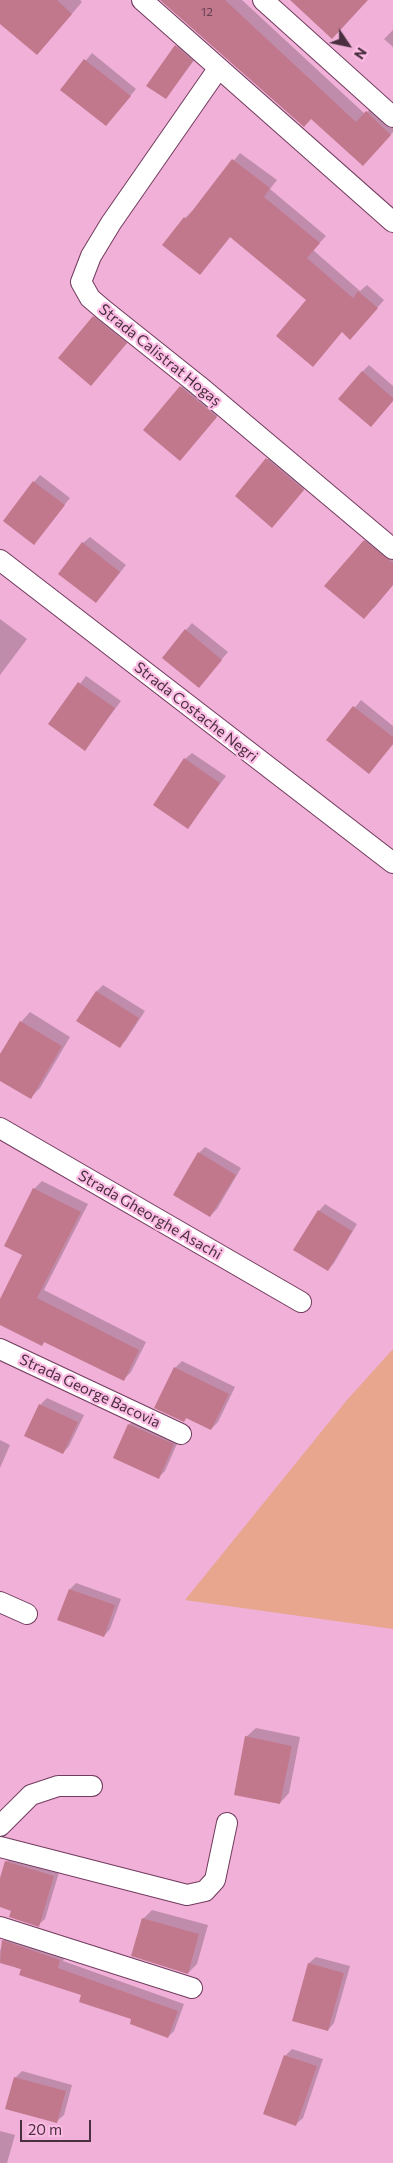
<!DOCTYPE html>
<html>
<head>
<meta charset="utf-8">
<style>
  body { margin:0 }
  #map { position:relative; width:393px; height:2163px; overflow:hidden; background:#f0b0d7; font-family:Commissioner,sans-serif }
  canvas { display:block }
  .north { position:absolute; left:323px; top:20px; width:50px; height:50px; -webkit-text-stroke:4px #fdbce4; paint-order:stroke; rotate:124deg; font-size:14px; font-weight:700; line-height:20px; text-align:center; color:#492f3f }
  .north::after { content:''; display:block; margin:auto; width:18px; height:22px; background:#492f3f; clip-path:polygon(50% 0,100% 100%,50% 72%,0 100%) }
  .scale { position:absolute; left:20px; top:2120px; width:71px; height:22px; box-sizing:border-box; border:2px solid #492f3f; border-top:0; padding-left:6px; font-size:15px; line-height:18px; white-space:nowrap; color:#492f3f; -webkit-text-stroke:4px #fdbce4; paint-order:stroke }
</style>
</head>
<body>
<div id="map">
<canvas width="393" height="2163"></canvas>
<div class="north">N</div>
<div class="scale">20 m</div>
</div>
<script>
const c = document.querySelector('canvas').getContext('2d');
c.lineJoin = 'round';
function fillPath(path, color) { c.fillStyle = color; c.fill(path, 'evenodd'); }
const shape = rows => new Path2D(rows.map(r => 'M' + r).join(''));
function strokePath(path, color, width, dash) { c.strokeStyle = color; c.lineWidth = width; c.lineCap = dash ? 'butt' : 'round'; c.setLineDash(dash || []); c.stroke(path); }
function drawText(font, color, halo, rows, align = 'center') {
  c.font = font + ' Commissioner,sans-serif'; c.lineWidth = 4.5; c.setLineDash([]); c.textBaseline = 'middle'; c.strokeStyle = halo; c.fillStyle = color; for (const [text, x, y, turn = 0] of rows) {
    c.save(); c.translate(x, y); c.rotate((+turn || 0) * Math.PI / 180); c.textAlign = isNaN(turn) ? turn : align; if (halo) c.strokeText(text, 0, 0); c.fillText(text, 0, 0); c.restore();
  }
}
fillPath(shape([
  [393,1349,393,1629,185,1600,347,1400]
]), '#e7a68d');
fillPath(shape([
  [0,0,80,0,82,2,47,43,0,22],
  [162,0,242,0,365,114,375,104,393,121,393,132,371,156,312,117],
  [393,30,393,47,384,39],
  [182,39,199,54,165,98,148,85],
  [92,53,136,89,106,125,62,89],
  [240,153,277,180,270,189,326,236,313,250,360,291,367,285,384,300,357,331,308,300,231,236,200,274,185,218,192,211,193,212],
  [103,308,135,334,91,384,94,317],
  [369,365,393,386,393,401,362,372],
  [190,378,225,407,180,459,145,430],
  [276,450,312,480,272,526,236,496],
  [40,475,70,498,34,543,34,482],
  [374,532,393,547,393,585,373,609,365,541],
  [90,537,126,565,102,595,83,543],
  [0,619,27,639,0,675],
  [192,623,228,652,199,686,163,657],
  [86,676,121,701,85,749,49,724],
  [361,700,393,726,393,744,369,773,328,740],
  [192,753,226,776,188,827,185,759],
  [103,985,145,1011,126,1040,120,1047,78,1021,97,991],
  [30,1012,70,1037,40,1088,30,1098,0,1080,0,1057,21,1022],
  [205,1147,241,1168,217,1209,210,1216,199,1153],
  [42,1181,88,1204,44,1290,146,1342,131,1372,124,1379,45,1341,42,1345,0,1324,0,1301,24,1254,34,1189],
  [325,1204,357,1224,334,1263,328,1270,319,1211],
  [182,1361,235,1387,218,1422,211,1429,187,1417,184,1421,175,1368],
  [47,1398,84,1415,69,1446,63,1453,40,1405],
  [135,1418,180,1437,165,1471,159,1477,129,1425],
  [0,1440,10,1445,0,1468],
  [76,1583,121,1599,110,1629,104,1636,70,1589],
  [256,1728,300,1737,289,1793,280,1803,246,1737],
  [13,1855,60,1869,45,1919,38,1925,13,1910,0,1906,0,1883,6,1862],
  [152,1910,208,1925,197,1964,188,1973,143,1919],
  [9,1935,66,1954,63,1961,184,2004,174,2031,168,2037,83,1994,0,1961,0,1951,3,1941],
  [316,1957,350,1966,334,2023,328,2030,294,2020,309,1963],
  [292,2049,323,2059,303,2118,296,2124,265,2113,286,2055],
  [22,2071,72,2085,64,2115,57,2121,15,2078],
  [0,2131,15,2135,7,2163,0,2163]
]), '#0003');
fillPath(shape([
  [0,0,57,0,72,14,37,55,0,24],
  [160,0,225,0,356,122,366,111,391,135,363,166,311,119,304,127],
  [290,0,368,0,332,39],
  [175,45,193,61,166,99,146,86],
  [84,59,131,96,106,126,60,90],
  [232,159,270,188,264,197,320,243,307,258,353,298,358,291,378,308,350,340,342,332,313,367,276,336,306,300,230,237,200,275,162,245,184,217,186,219],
  [93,316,127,343,91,386,58,358],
  [362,371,393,398,393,401,371,427,338,399],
  [180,386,217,417,180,461,143,430],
  [266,458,304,490,272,528,235,496],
  [33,481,65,505,34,545,3,521],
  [364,540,393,563,393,585,364,619,324,586],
  [82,542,120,572,96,603,58,574],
  [185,629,222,660,199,688,162,658],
  [78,682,115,708,85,751,48,724],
  [353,706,393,737,393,744,369,774,326,740],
  [184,758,220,783,188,829,153,805],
  [96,991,139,1018,120,1048,76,1021],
  [20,1021,62,1046,31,1099,0,1081,0,1054],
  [198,1152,236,1175,210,1217,173,1195],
  [33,1188,81,1212,37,1298,139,1350,124,1381,44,1342,42,1346,0,1325,0,1299,22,1255,4,1246],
  [318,1210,352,1231,328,1271,293,1250],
  [174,1367,229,1394,211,1430,186,1418,184,1422,154,1408],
  [39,1404,78,1422,63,1454,24,1436],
  [128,1424,174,1444,159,1479,113,1458],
  [69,1589,115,1605,104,1637,57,1620],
  [245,1736,292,1746,280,1804,234,1795],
  [5,1861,54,1876,39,1927,9,1917,11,1911,0,1907,0,1878],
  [142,1918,199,1934,188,1974,131,1956],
  [2,1940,60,1960,58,1968,178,2011,168,2038,130,2024,131,2019,79,2002,81,1995,19,1975,21,1969,0,1963],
  [308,1963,344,1973,328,2031,292,2021],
  [284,2055,317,2066,296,2126,263,2114],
  [14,2077,66,2091,57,2123,5,2109]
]), '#c1788c');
const street = shape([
  [142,0,393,222],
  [263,0,393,117],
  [218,69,111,223,91,256,81,282,90,298,104,310,198,385,393,549],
  [0,560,393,863],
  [0,1128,301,1302],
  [0,1349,181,1434],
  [0,1602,27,1614],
  [0,1826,31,1795,58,1786,92,1786],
  [0,1847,187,1895,205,1891,215,1880,227,1823],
  [0,1927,192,1988]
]);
strokePath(street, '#713b5e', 22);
strokePath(street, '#fff', 20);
drawText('12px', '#674152', null, [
  ["12",207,12]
]);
drawText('15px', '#492f3f', '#fdbce4', [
  ["Strada Calistrat Hogaș",160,355,39],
  ["Strada Costache Negri",196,712,38],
  ["Strada Gheorghe Asachi",150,1215,30],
  ["Strada George Bacovia",90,1391,25]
]);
</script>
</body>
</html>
